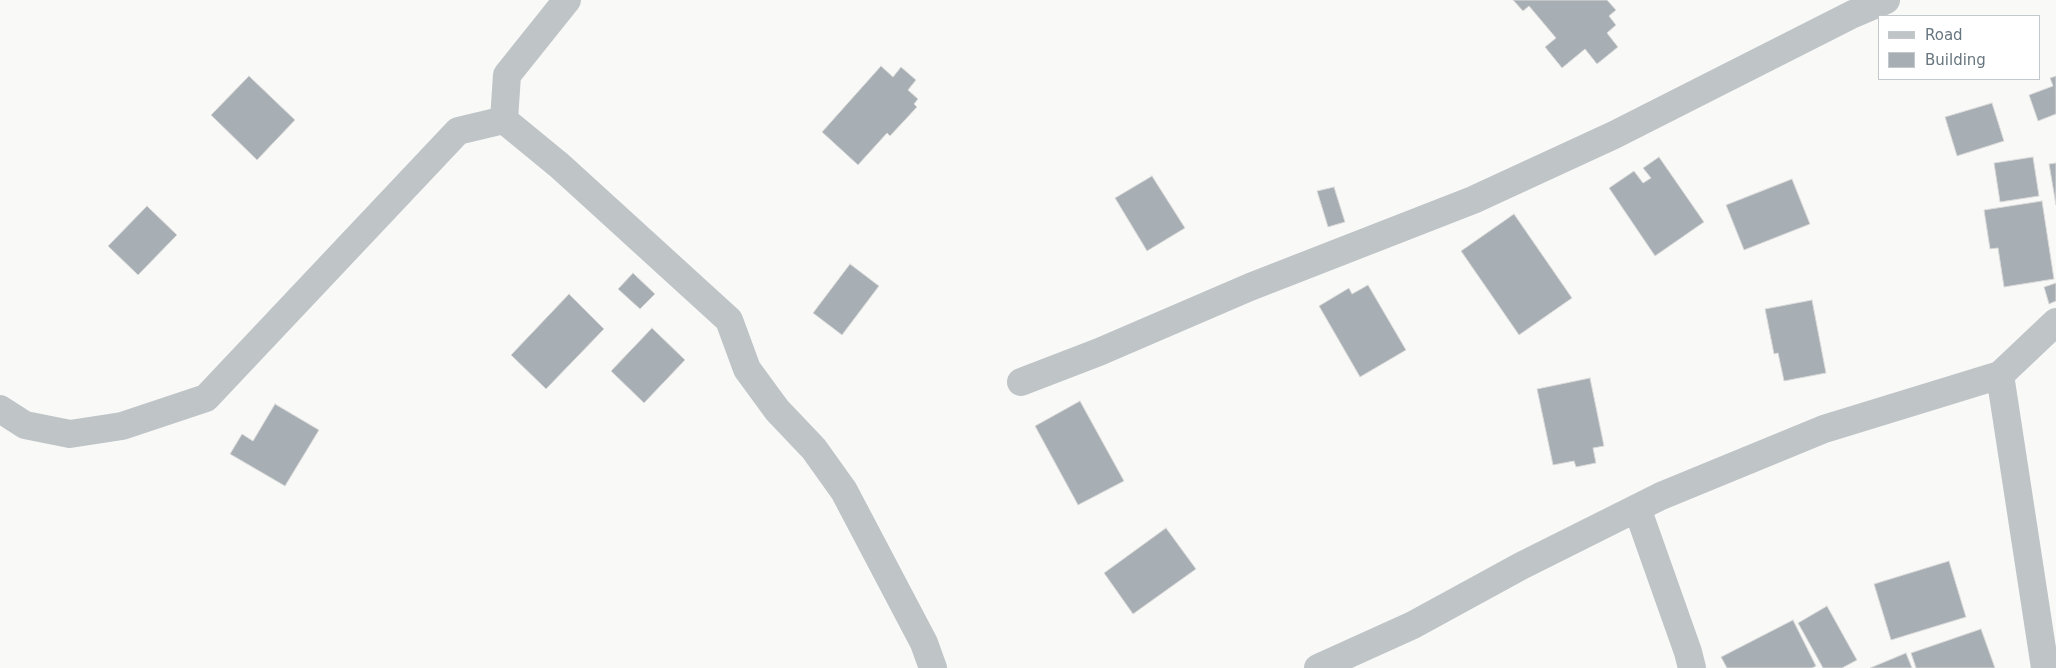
<!DOCTYPE html>
<html>
<head>
<meta charset="utf-8">
<style>
  body { margin:0 }
  #map { position:relative; width:2056px; height:668px; overflow:hidden; background:#f9f9f8; font-family:"DejaVu Sans",sans-serif }
  canvas { display:block }
  .legend { position:absolute; left:1878px; top:15px; width:162px; height:65px; box-sizing:border-box; background:#fff; border:1px solid #c2c8cc; margin:0; padding:6px 9px; list-style:none; font-size:15px; color:#67767f }
  .legend li { display:flex; align-items:center; gap:10px; height:25px }
  .legend b { width:25px; border:1px solid #c2c8cc }
</style>
</head>
<body>
<div id="map">
<canvas width="2056" height="668"></canvas>
<ul class="legend">
<li><b style="height:6px;background:#bfc4c7"></b>Road</li>
<li><b style="height:14px;background:#a7aeb4"></b>Building</li>
</ul>
</div>
<script>
const c = document.querySelector('canvas').getContext('2d');
c.lineJoin = 'round';
function fillPath(path, color) { c.fillStyle = color; c.fill(path, 'evenodd'); }
const shape = rows => new Path2D(rows.map(r => 'M' + r).join(''));
function strokePath(path, color, width, dash) { c.strokeStyle = color; c.lineWidth = width; c.lineCap = dash ? 'butt' : 'round'; c.setLineDash(dash || []); c.stroke(path); }
const building = shape([
  [1513,0,1607,0,1616,10,1609,16,1616,25,1607,33,1618,47,1597,64,1585,49,1562,68,1545,47,1556,38,1529,6,1523,11,1513,0],
  [881,66,893,77,901,67,916,80,908,90,918,99,914,104,917,107,890,136,887,133,858,165,822,132,881,66],
  [249,76,295,120,257,160,211,115,249,76],
  [2056,76,2056,114,2038,121,2029,95,2053,86,2050,78,2056,76],
  [1992,103,2004,141,1957,156,1945,117,1992,103],
  [1659,157,1704,222,1655,256,1609,188,1634,171,1643,183,1651,178,1643,168,1659,157],
  [2033,157,2039,196,2000,202,1994,163,2033,157],
  [2056,163,2056,205,2049,164,2056,163],
  [1152,176,1185,228,1147,251,1115,198,1152,176],
  [1792,179,1810,224,1744,250,1726,205,1792,179],
  [1334,187,1345,222,1328,227,1317,191,1334,187],
  [2042,201,2054,279,2004,287,1998,248,1990,249,1984,210,2042,201],
  [147,206,177,235,138,275,108,246,147,206],
  [1514,214,1572,298,1519,335,1461,251,1514,214],
  [850,264,879,286,842,335,813,313,850,264],
  [633,273,655,294,640,309,618,289,633,273],
  [2056,283,2056,301,2049,304,2044,287,2056,283],
  [1368,285,1406,350,1360,377,1319,306,1349,288,1352,294,1368,285],
  [569,294,604,329,546,389,511,355,569,294],
  [1812,300,1826,373,1784,381,1778,353,1774,354,1765,309,1812,300],
  [652,328,685,360,644,403,611,371,652,328],
  [1590,378,1604,446,1593,448,1596,463,1576,467,1574,461,1553,465,1537,389,1590,378],
  [1080,401,1124,481,1078,505,1035,426,1080,401],
  [275,404,319,430,285,486,230,454,242,434,253,441,275,404],
  [1166,528,1196,569,1133,614,1104,573,1166,528],
  [1949,561,1966,617,1891,640,1874,584,1949,561],
  [1827,606,1857,660,1842,668,1823,668,1798,623,1827,606],
  [1793,620,1816,666,1812,668,1727,668,1721,657,1793,620],
  [1981,629,1995,668,1916,668,1911,653,1981,629],
  [1906,653,1912,668,1870,668,1906,653]
]);
fillPath(building, '#a7aeb4');
strokePath(building, '#dbdbda', 1);
strokePath(shape([
  [504,120,507,75,567,0],
  [2000,375,2045,668],
  [1021,382,1099,352,1250,287,1473,200,1614,135,1853,14,1886,0],
  [0,409,25,425,70,434,122,426,206,398,458,131,504,120,560,166,729,320,747,369,777,410,814,449,844,491,924,643,933,668],
  [1637,508,1688,652,1692,668],
  [1318,668,1413,625,1521,566,1661,496,1824,429,2000,375,2056,322]
]), '#bfc4c7', 28);
</script>
</body>
</html>
